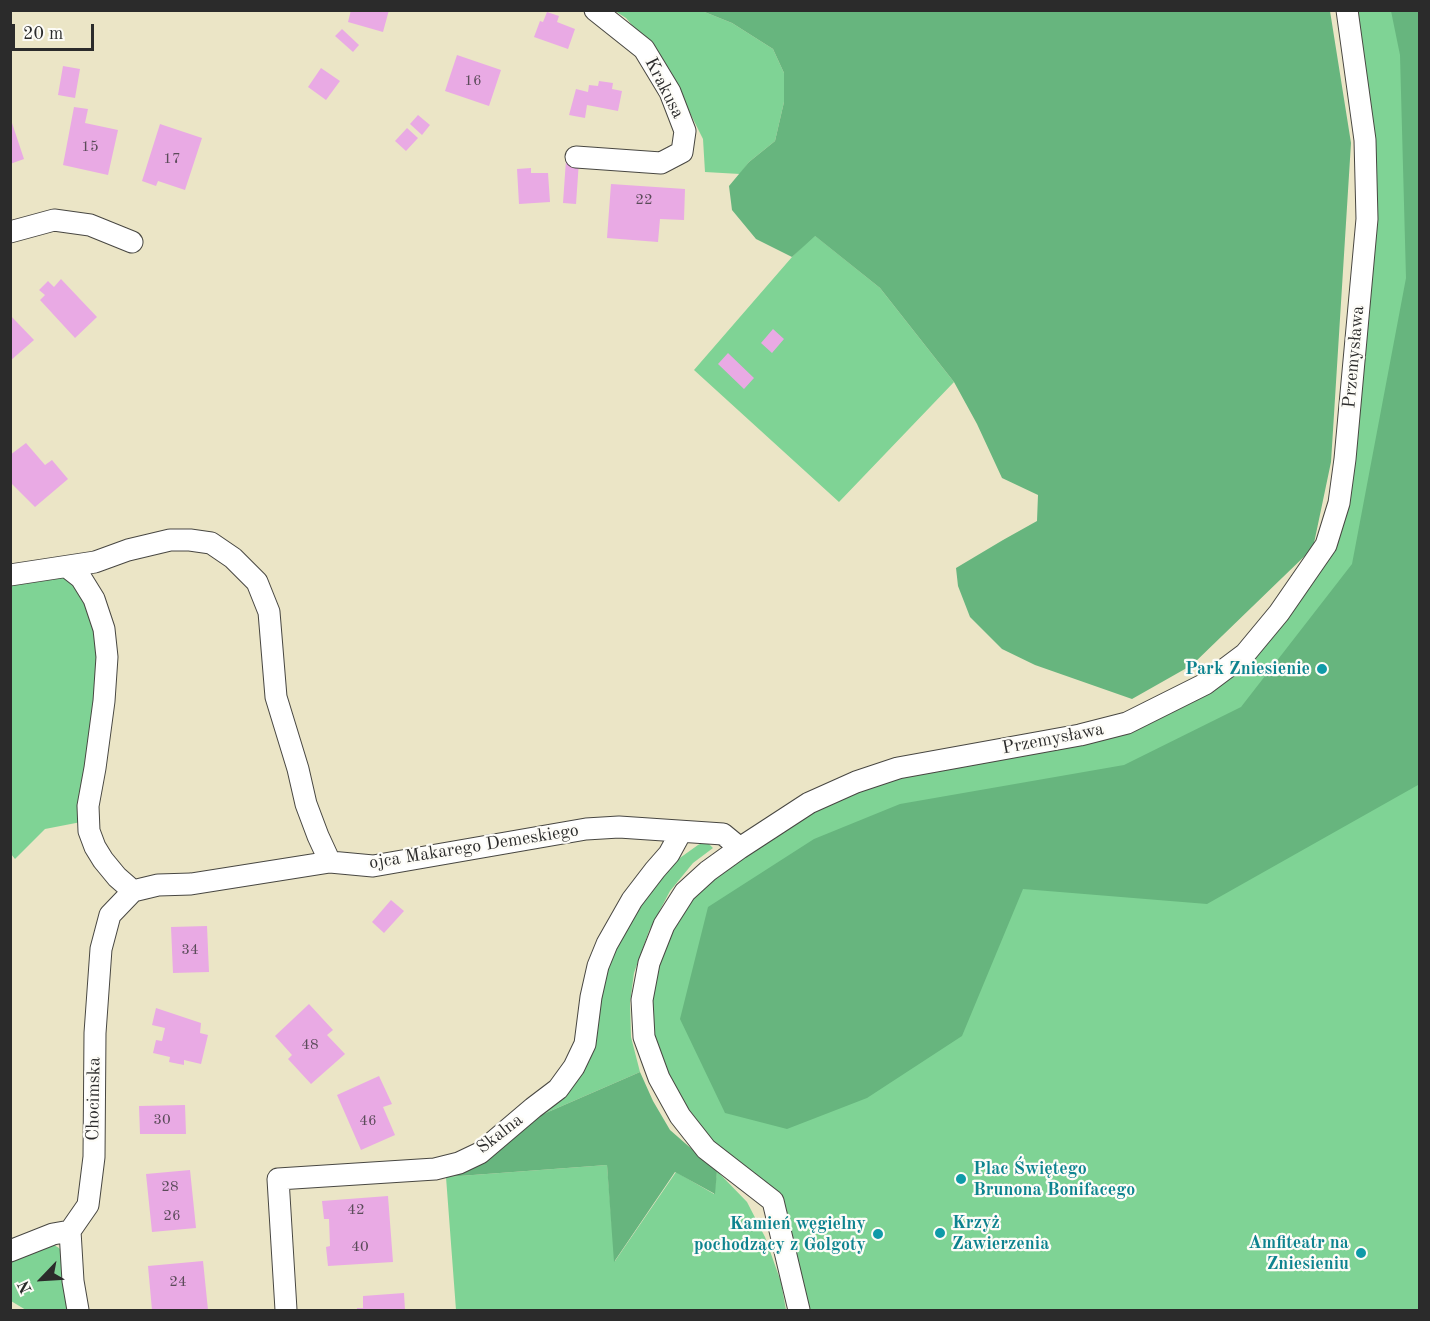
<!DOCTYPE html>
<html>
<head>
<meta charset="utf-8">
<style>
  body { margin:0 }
  #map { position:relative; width:1430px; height:1321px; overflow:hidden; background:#ebe5c6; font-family:"Old Standard TT",serif }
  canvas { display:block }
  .frame { position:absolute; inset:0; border:12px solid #2b2b2b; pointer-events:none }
  .north { position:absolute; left:12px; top:1249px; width:60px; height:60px; -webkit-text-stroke:4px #fdfcf7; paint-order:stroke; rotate:245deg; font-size:16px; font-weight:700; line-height:24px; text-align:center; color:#2b2b2b }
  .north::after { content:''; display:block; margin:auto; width:21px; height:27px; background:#2b2b2b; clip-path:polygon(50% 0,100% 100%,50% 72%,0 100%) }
  .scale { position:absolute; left:12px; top:24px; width:82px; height:27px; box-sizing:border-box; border:3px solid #2b2b2b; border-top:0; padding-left:8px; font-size:18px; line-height:21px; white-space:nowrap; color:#2b2b2b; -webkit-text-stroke:4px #fdfcf7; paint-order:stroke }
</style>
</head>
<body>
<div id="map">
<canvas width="1430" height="1321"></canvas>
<div class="frame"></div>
<div class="north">N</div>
<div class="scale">20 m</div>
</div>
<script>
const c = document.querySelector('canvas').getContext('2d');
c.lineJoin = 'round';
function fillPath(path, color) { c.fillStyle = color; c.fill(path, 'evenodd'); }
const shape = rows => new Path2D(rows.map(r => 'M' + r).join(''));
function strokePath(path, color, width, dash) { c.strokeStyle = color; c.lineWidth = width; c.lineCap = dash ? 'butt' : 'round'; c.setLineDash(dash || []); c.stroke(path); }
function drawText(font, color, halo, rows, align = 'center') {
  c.font = font + ' "Old Standard TT",serif'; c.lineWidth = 4.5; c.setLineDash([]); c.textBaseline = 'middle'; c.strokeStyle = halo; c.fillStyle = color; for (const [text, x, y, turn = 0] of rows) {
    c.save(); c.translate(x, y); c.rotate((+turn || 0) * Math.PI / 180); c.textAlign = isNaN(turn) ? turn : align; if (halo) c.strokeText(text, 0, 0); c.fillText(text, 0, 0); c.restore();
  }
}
fillPath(shape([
  [615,11,702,11,732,23,773,49,784,73,784,102,775,141,749,162,740,174,705,172,703,139,667,67,626,18],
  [1347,11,1419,11,1419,1310,799,1310,773,1201,680,1116,642,1000,685,892,856,782,1080,735,1205,684,1326,545,1367,219],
  [814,235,880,288,954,382,839,502,694,370,792,257],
  [59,574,79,589,95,615,99,659,81,822,45,829,15,859,11,854,11,580],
  [706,841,713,848,693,863,670,891,649,931,634,973,630,1003,631,1037,640,1072,532,1119,570,1088,589,1061,597,1030,605,973,621,933,645,892,677,860,698,845],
  [607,1165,615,1261,676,1172,714,1194,717,1171,747,1202,765,1237,781,1282,786,1310,456,1310,446,1177],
  [54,1245,59,1248,65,1256,69,1310,26,1310,11,1301,11,1258]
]), '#7fd395');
fillPath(shape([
  [702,11,1330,11,1351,143,1331,462,1313,548,1192,665,1132,699,1035,665,1002,649,970,617,958,586,956,568,1003,540,1037,521,1038,495,1002,478,977,424,954,382,880,288,815,236,792,257,756,239,732,210,729,186,749,162,775,141,784,102,784,73,773,49,732,23],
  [1391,11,1420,11,1420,777,1418,785,1207,904,1023,889,962,1036,867,1098,787,1129,725,1113,680,1019,708,907,814,839,900,804,1124,765,1241,707,1352,564,1406,278,1400,55],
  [640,1072,653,1101,670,1130,717,1171,715,1194,675,1172,614,1262,607,1165,446,1177,488,1157,532,1119]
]), '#67b57e');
fillPath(shape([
  [351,10,389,10,383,32,348,22],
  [547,12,559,16,557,22,575,29,568,49,534,37,540,21,543,22],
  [342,29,359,45,353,52,335,36],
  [457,55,501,70,489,106,445,91],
  [63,66,80,69,75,98,58,95],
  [321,68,340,81,326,100,308,87],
  [599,81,613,83,612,89,622,91,618,111,587,105,585,118,569,115,576,89,588,92,589,85,598,86],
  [74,107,88,109,85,123,118,130,108,175,63,165],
  [418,115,430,125,422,135,410,124],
  [10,117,24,159,10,164],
  [160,124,202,138,185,190,158,181,156,186,142,181],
  [407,128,418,138,406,151,395,141],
  [566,160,579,161,576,204,563,203],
  [531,168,531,173,548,173,550,202,519,204,517,169],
  [611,184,685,189,684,220,660,219,658,242,607,238],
  [61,279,97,317,75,338,40,300,45,295,39,290,48,281,54,287],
  [10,315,34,340,10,361],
  [773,329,784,339,772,353,761,343],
  [728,353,754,378,744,389,718,364],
  [26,443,45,465,52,460,68,479,35,507,10,482,10,455],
  [391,900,404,911,384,933,372,922],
  [207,926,209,972,173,973,171,927],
  [309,1004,333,1030,327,1035,345,1054,311,1084,288,1059,292,1055,275,1036],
  [156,1008,201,1023,200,1033,208,1035,201,1064,184,1060,184,1065,169,1062,170,1057,153,1053,156,1040,162,1041,165,1028,152,1025],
  [379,1076,392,1104,383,1107,395,1135,361,1150,337,1095],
  [185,1105,186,1134,140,1134,139,1106],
  [190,1170,196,1228,152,1232,146,1174],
  [388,1196,393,1262,328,1266,326,1247,330,1246,329,1219,324,1219,322,1201],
  [203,1261,208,1310,152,1310,148,1266],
  [404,1293,405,1310,357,1310,357,1308,363,1308,363,1296]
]), '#e9aae4');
const minor = shape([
  [576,157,661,163,682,152,685,131,670,92,644,49,595,10],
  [10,232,54,220,90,225,132,242],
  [67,567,81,578,94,599,104,629,107,657,104,701,95,768,88,806,89,831,95,847,103,860,117,877,133,891],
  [10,575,95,562,128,550,170,540,190,540,211,543,233,558,257,582,269,612,276,697,298,769,306,804,318,836,330,862],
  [133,891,158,885,191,884,330,862,373,866,586,829,619,827,723,834,740,848],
  [10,1251,53,1234,70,1231],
  [78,1310,73,1281,70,1231,88,1205,94,1157,95,1033,101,949,110,915,133,891],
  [286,1310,278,1179,435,1169,459,1163,480,1153,533,1108,558,1089,574,1067,585,1044,591,997,598,966,607,944,632,900,655,870,669,854,681,832],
  [799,1310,773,1201,706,1149,680,1116,659,1078,644,1037,642,1000,649,963,664,925,685,892,708,871,740,848,809,803,856,782,898,768,1080,735,1127,723,1205,684,1245,654,1279,613,1326,545,1339,503,1345,459,1367,219,1365,140,1347,10]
]);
strokePath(minor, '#484742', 23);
strokePath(minor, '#fff', 21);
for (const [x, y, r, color] of [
  [1322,669,6,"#0f9aa8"],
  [961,1179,6,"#0f9aa8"],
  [940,1233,6,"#0f9aa8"],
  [878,1234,6,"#0f9aa8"],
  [1361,1253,6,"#0f9aa8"]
]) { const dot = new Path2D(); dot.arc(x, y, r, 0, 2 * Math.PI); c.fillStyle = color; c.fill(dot); strokePath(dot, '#fdfcf7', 2); }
drawText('15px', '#5a4b59', null, [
  ["16",473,81],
  ["15",90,147],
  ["17",172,159],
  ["22",644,200],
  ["34",190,950],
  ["48",310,1045],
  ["30",162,1120],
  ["46",368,1121],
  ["28",170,1187],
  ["42",356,1210],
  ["26",172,1216],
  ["40",360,1247],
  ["24",178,1282]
]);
drawText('18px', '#2b2b2b', '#fdfcf7', [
  ["Krakusa",664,88,63],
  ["Przemysława",1354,357,-85],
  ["Przemysława",1053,739,-11],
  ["ojca Makarego Demeskiego",474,847,-9],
  ["Chocimska",94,1099,-89],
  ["Skalna",500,1134,-38]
]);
drawText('bold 18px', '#0d838f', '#fdfcf7', [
  ["Park Zniesienie",1310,669],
  ["Plac Świętego",973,1169,"left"],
  ["Brunona Bonifacego",973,1190,"left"],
  ["Krzyż",952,1223,"left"],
  ["Zawierzenia",952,1244,"left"],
  ["Kamień węgielny",866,1224],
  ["pochodzący z Golgoty",866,1245],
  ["Amfiteatr na",1349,1243],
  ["Zniesieniu",1349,1264]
], 'right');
</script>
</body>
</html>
